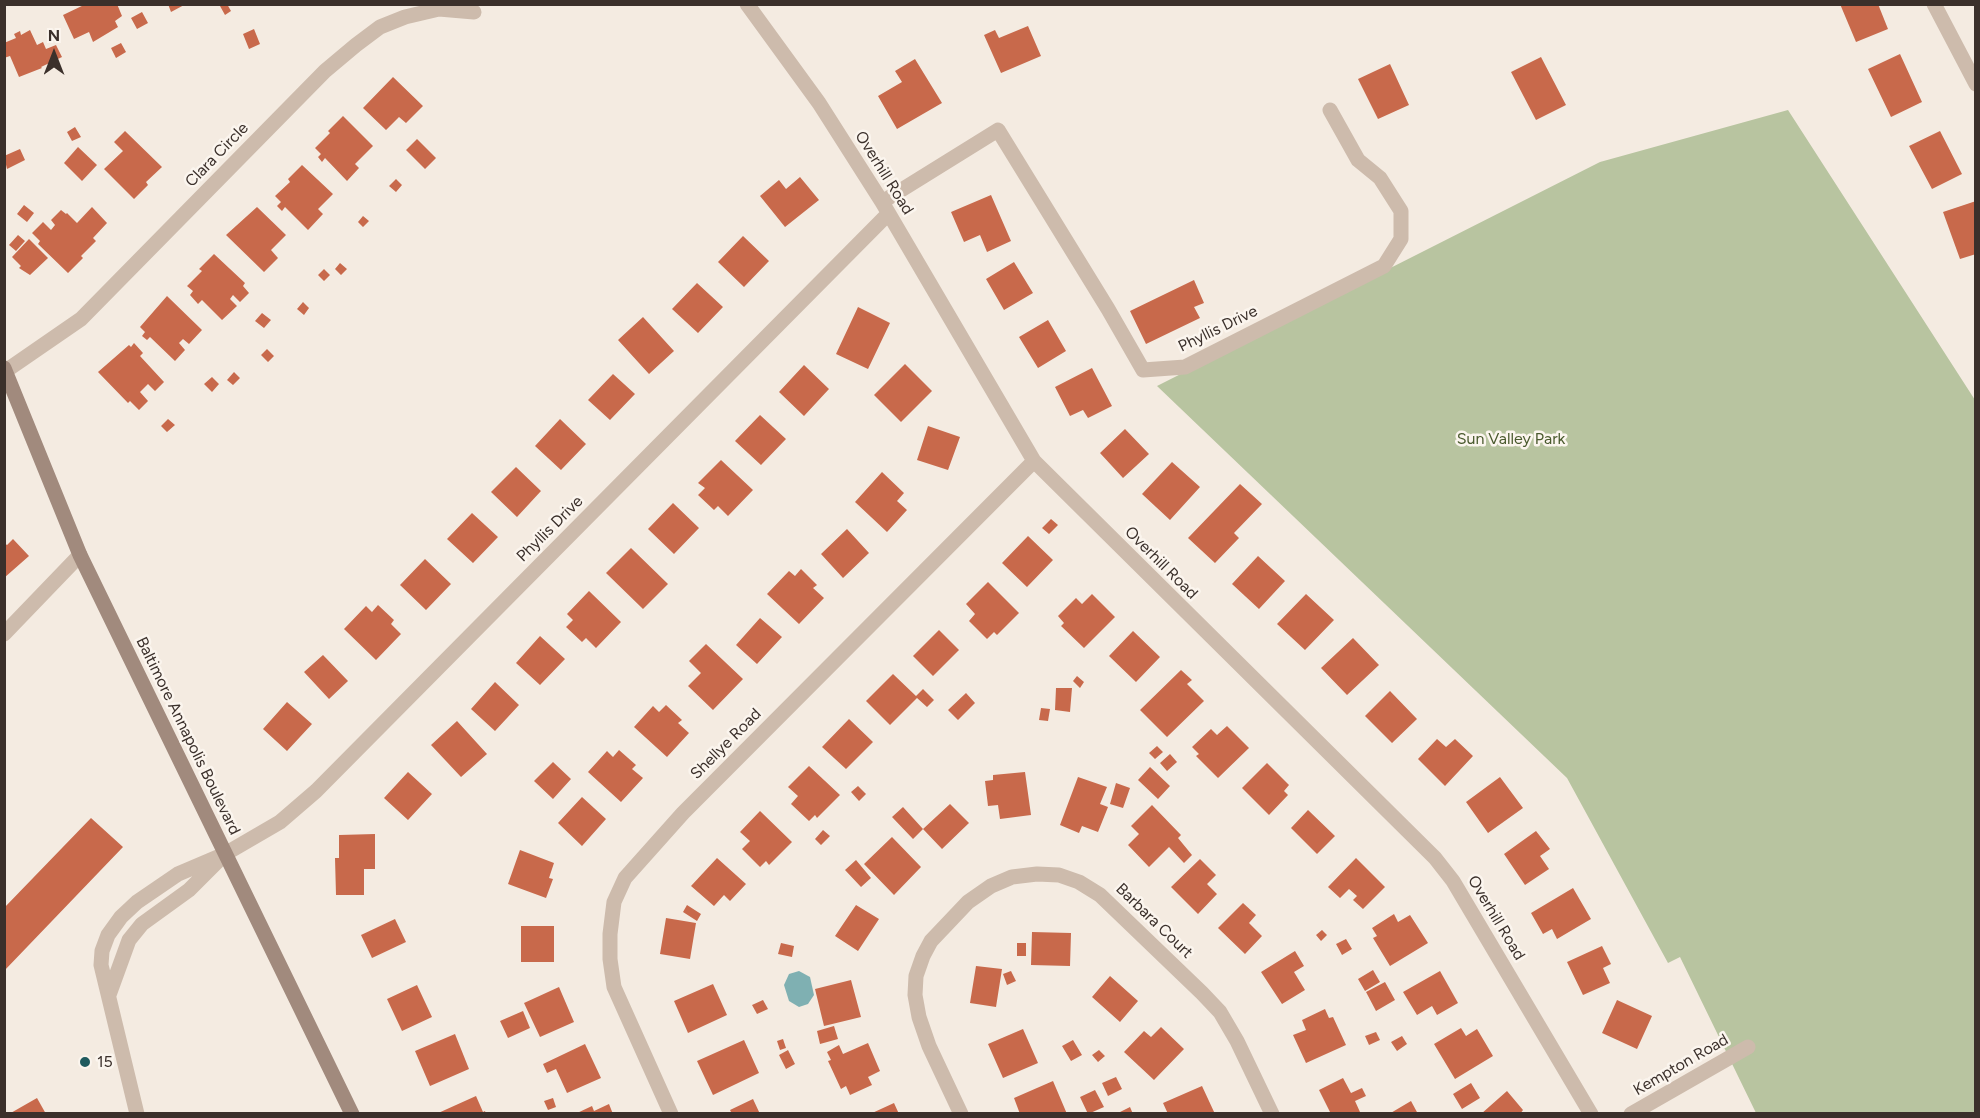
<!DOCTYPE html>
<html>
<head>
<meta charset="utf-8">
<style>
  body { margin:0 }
  #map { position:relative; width:1980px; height:1118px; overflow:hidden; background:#f4ebe1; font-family:Figtree,sans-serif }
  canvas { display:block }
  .frame { position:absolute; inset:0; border:6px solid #3b302b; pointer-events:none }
  .north { position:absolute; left:24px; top:24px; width:60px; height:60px; -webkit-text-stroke:4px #fbf5ee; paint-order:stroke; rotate:0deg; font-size:16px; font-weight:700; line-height:24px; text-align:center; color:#3b302b }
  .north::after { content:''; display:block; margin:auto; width:21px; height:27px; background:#3b302b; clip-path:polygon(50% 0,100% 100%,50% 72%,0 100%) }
</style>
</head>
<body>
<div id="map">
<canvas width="1980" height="1118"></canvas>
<div class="frame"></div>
<div class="north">N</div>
</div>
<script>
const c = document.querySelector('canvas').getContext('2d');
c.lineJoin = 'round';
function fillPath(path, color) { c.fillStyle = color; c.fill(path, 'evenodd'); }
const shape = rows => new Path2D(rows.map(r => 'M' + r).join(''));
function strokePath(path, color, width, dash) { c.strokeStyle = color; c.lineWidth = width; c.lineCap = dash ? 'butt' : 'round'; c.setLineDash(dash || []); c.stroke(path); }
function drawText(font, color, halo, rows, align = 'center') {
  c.font = font + ' Figtree,sans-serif'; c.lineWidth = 5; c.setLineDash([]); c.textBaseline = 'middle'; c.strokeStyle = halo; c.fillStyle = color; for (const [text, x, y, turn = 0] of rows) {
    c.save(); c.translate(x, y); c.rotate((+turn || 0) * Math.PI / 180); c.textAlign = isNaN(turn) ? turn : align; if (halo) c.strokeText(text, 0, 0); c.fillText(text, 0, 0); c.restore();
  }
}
fillPath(shape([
  [1788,110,1975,400,1975,1113,1756,1113,1680,957,1668,963,1567,778,1157,386,1600,162]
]), '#b8c4a0');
fillPath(shape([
  [799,971,810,977,814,995,808,1004,799,1007,789,1001,784,985,789,974]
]), '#7fb0b2');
fillPath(shape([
  [86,4,117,4,122,16,115,21,118,27,93,42,89,32,74,39,63,15],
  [168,4,186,4,171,12],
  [222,4,227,4,231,11,225,15,220,6],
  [1840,4,1878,4,1888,29,1856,42],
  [142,12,148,23,137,29,131,18],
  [1028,26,1041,56,1001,73,984,35,995,30,999,38],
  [254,29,260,44,249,49,243,34],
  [30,30,37,45,43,42,46,49,56,45,62,57,41,67,42,68,19,77,10,56,4,58,4,43,16,38,14,34,20,31,21,35],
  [121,43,126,52,116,58,111,48],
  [1900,54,1922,102,1891,117,1868,69],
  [1541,57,1566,105,1536,120,1511,72],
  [915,59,942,103,897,129,878,96,902,82,895,71],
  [1390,64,1409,105,1378,119,1358,79],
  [393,77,423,106,406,123,399,117,386,130,363,108],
  [343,116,373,146,355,164,359,168,347,181,325,158,322,162,318,157,321,154,315,148,330,133,328,131],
  [75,127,81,137,72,141,67,132],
  [125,131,162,167,146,182,148,185,134,199,104,169,123,151,114,142],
  [1940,131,1962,174,1932,189,1909,146],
  [417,139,436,158,425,169,406,150],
  [78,147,97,165,82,181,64,163],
  [20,149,25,160,7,169,4,156],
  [302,165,333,194,318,209,323,214,308,230,285,207,282,211,277,206,281,202,275,196,290,182,288,179],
  [800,177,819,200,785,227,760,196,779,180,786,189],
  [396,179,402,185,396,192,389,186],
  [991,195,1011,241,987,252,980,235,964,242,951,212],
  [1976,201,1976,254,1960,259,1943,212],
  [24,205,34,213,27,222,17,214],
  [92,207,107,223,93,238,96,241,81,256,83,258,68,273,38,244,40,241,32,233,43,222,51,230,55,225,51,220,61,210,66,214,67,213,77,223],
  [257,207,286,235,271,250,278,258,264,272,226,235],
  [363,216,369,221,363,227,358,222],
  [18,235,25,241,16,251,9,245],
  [743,236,769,261,744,287,718,262],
  [29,239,48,258,30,275,19,268,21,266,12,257],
  [214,254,245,283,243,286,249,293,240,302,233,295,230,299,237,306,222,320,202,300,198,304,190,295,193,291,187,286,202,271,199,269],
  [1014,262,1033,293,1004,310,986,279],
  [340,263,347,269,341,275,335,269],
  [324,269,330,275,324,281,318,275],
  [1194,280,1204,303,1194,307,1200,318,1146,344,1130,311],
  [697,283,723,307,698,333,672,309],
  [167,296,202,330,189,344,183,339,179,343,185,350,175,361,150,337,147,340,142,336,145,332,140,327],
  [303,302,309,308,304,315,297,309],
  [858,307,890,323,868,369,836,354],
  [262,313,271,320,264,328,255,321],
  [643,317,674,351,649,374,618,340],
  [1048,320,1066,351,1038,368,1019,337],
  [134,343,143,353,140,356,164,382,155,391,148,384,140,392,148,401,139,410,130,401,128,403,98,372,129,345,131,347],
  [267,349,274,356,268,362,261,355],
  [905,364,932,391,901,422,874,395],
  [804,365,829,389,804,416,779,392],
  [1092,368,1112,406,1088,418,1083,410,1070,416,1055,387],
  [234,372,240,378,233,385,227,380],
  [613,374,635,394,610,420,588,400],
  [212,377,219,384,212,392,204,384],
  [760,415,786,439,761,465,735,441],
  [168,419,175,425,167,432,161,426],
  [560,419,586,444,561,470,535,446],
  [928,426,960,437,948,470,917,460],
  [1125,429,1149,454,1123,478,1100,453],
  [721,460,753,490,728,516,718,506,714,510,698,495,705,488,698,483],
  [1172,462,1200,487,1170,520,1142,494],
  [516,467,541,491,517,517,491,492],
  [882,472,904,493,897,501,907,510,887,532,855,502],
  [1240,484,1262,504,1234,533,1239,538,1215,563,1188,538],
  [673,503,699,528,674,554,648,529],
  [472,513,498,537,473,563,447,539],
  [1051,519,1058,525,1049,534,1042,528],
  [847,529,869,553,843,578,821,554],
  [1028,536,1053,560,1027,587,1002,563],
  [13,539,29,556,4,578,4,543,7,545],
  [631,548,668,584,643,609,606,573],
  [1258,556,1285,581,1259,609,1232,584],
  [425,559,451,584,426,610,400,585],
  [801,569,817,585,813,588,824,598,799,624,767,594,789,571,795,576],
  [988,582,1019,613,997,635,994,632,987,639,969,621,975,614,966,604],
  [589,591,621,622,596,648,586,638,582,642,566,627,573,620,567,614],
  [1092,594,1115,617,1084,648,1061,626,1064,623,1058,616,1076,598,1082,604],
  [1306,594,1334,620,1305,650,1277,624],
  [378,605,394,620,391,624,401,634,376,660,344,629,366,606,372,612],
  [760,618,782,637,757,664,736,645],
  [939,630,959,650,933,676,913,656],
  [1133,631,1160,657,1136,682,1109,656],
  [540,636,565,659,540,685,516,663],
  [1353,638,1379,665,1347,695,1321,668],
  [706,644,743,679,713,710,688,686,701,673,689,661],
  [323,655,348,681,329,699,304,672],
  [1181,670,1192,680,1187,684,1204,701,1167,737,1140,710],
  [893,674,916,696,923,689,934,700,927,707,917,698,890,725,866,701],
  [1077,676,1084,682,1080,688,1073,681],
  [495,682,519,705,495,731,471,709],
  [1056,688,1072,688,1070,712,1055,710],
  [1390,691,1417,719,1392,743,1365,716],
  [966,693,975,703,958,720,948,710],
  [287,702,312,724,287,751,263,729],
  [666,705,682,720,678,723,689,733,667,757,634,727,653,706,659,712],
  [1041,708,1050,709,1048,721,1039,720],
  [849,719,873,742,846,769,822,747],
  [457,721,487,754,461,777,431,745],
  [1227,726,1249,748,1218,778,1196,756,1199,754,1192,747,1211,729,1217,735],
  [1437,739,1446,747,1455,739,1473,756,1445,786,1418,759],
  [1157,746,1163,752,1155,759,1149,753],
  [619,750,636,765,632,769,643,778,621,802,588,772,607,751,613,757],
  [1170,754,1177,762,1167,771,1160,763],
  [553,762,571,779,553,799,534,781],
  [1267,763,1289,785,1284,791,1288,795,1269,815,1242,788],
  [809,766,840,795,817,818,815,815,809,821,791,804,798,796,788,787],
  [1150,767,1170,786,1158,799,1138,780],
  [408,772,432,794,408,820,384,798],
  [1025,772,1031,815,1000,819,998,805,988,806,985,781,993,780,993,775],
  [1078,777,1107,787,1100,804,1108,807,1098,832,1082,826,1079,833,1060,825],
  [1500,777,1523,808,1488,833,1466,802],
  [1116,783,1130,788,1123,808,1110,804],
  [858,786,866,794,859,801,851,792],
  [582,797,606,819,582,846,558,823],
  [950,804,969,823,942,849,923,829,913,839,892,817,903,807,923,829],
  [1152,805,1181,835,1178,838,1192,855,1184,863,1169,847,1149,867,1128,845,1139,834,1131,826],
  [1308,810,1335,836,1317,854,1291,828],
  [760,811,792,842,769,865,766,861,760,867,742,849,750,841,740,832],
  [91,818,123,847,4,971,4,908],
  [823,830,830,836,821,845,815,839],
  [1536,831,1550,849,1540,856,1549,869,1525,885,1504,854],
  [375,834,375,869,364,869,364,895,336,895,335,858,339,858,339,835],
  [892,837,921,867,894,895,864,864],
  [520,850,554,863,549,878,553,879,546,898,508,884],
  [717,858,746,884,730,901,724,895,714,906,691,886],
  [1356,858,1385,887,1363,909,1353,900,1357,896,1349,889,1340,898,1328,887],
  [1200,859,1216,875,1207,884,1217,894,1198,914,1171,887],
  [856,860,871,878,861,887,845,870],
  [1573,888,1591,919,1557,939,1552,929,1543,934,1531,913],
  [1243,903,1256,915,1249,923,1262,936,1245,954,1218,928],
  [687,905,701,914,697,921,683,912],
  [856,905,879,919,858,951,835,936],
  [1394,914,1398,922,1410,915,1428,943,1390,966,1373,938,1377,936,1372,928],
  [666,918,696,923,690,959,660,954],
  [395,919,406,942,372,958,361,935],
  [521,926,554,926,554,962,521,962],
  [1322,930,1327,935,1321,941,1316,935],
  [1032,932,1071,933,1070,966,1031,965],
  [1346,939,1352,949,1342,955,1336,944],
  [781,943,794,946,792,957,778,954],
  [1017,943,1026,943,1026,956,1017,956],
  [1602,946,1611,964,1603,968,1610,983,1583,995,1567,962],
  [1295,951,1304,966,1294,972,1305,990,1282,1004,1261,972],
  [976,966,1002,969,996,1007,970,1003],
  [1373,970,1380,982,1365,991,1358,979],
  [1011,971,1016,981,1007,985,1003,974],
  [1440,971,1458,1003,1437,1015,1432,1006,1417,1015,1403,992],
  [1110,976,1138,1001,1120,1022,1092,997],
  [851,980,861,1017,824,1026,815,989],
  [1385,982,1395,1000,1376,1011,1366,992],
  [713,984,727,1015,688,1033,674,1001],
  [417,985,432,1017,402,1031,387,999],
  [559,987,574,1022,540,1037,524,1003],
  [763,1000,768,1009,757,1014,752,1005],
  [1617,1000,1652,1016,1637,1049,1602,1033],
  [1325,1009,1329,1018,1333,1017,1346,1045,1306,1063,1293,1035,1306,1030,1302,1020],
  [523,1011,530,1028,508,1038,500,1021],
  [834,1026,838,1039,820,1044,817,1031],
  [1161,1027,1184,1049,1154,1080,1124,1052,1144,1031,1151,1037],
  [1461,1028,1466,1036,1477,1029,1493,1056,1455,1079,1434,1044],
  [1023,1029,1038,1063,1003,1078,988,1044],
  [1376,1032,1380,1040,1369,1045,1365,1036],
  [455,1034,469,1069,430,1086,415,1051],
  [1402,1036,1407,1044,1397,1051,1391,1042],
  [783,1039,786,1048,780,1050,777,1041],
  [744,1040,759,1073,713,1095,697,1061],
  [1073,1040,1082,1055,1071,1061,1062,1046],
  [868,1043,880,1071,868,1077,872,1085,850,1095,846,1086,841,1089,828,1061,831,1060,827,1052,839,1045,843,1054],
  [585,1044,601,1078,567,1093,556,1069,547,1073,543,1064],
  [788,1050,795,1064,786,1069,779,1055],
  [1099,1050,1105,1056,1098,1062,1092,1055],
  [1116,1077,1122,1089,1108,1096,1102,1083],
  [1343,1078,1351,1093,1362,1088,1366,1096,1355,1101,1360,1112,1356,1114,1331,1114,1319,1090],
  [1053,1081,1067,1114,1020,1114,1014,1098],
  [1471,1083,1480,1098,1462,1109,1453,1094],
  [1202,1086,1215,1114,1168,1114,1163,1103],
  [1095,1090,1104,1107,1088,1114,1080,1097],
  [1507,1091,1523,1110,1520,1114,1481,1114],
  [476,1096,483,1112,485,1111,486,1114,436,1114],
  [37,1098,46,1114,9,1114],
  [553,1098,556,1107,548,1110,544,1101],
  [753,1099,760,1114,732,1114,730,1110],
  [1411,1101,1418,1114,1389,1114],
  [894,1103,899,1114,870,1114],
  [609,1104,613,1114,575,1114,592,1106,594,1111],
  [1130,1107,1133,1114,1116,1114]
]), '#c8694b');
strokePath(shape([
  [747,4,819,103,882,202,1034,461,1435,858,1453,881,1591,1114],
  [1934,4,1976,84],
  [882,202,998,130,1108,309,1143,370,1185,367,1384,266,1401,239,1401,211,1380,178,1358,160,1330,110],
  [4,372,81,319,325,71,356,45,380,27,405,17,439,9,474,12],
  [4,634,80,555],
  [109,995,129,940,142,924,189,890,218,861],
  [137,1114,101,965,102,951,108,935,121,917,137,902,178,874,225,854,280,822,316,791,888,214],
  [671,1114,614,987,610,959,610,934,614,902,625,878,683,813,1034,461],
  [961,1114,929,1046,919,1017,915,995,916,976,923,956,931,941,968,902,991,886,1012,877,1037,874,1059,875,1079,882,1100,895,1202,993,1220,1012,1237,1041,1272,1114],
  [1631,1114,1748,1047]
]), '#cdbbac', 15);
strokePath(shape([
  [4,368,80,555,352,1114]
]), '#a18a7d', 15);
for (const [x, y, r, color] of [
  [85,1062,6,"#1f5a5e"]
]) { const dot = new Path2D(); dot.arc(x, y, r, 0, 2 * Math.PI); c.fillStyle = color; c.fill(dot); strokePath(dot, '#fbf5ee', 2); }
drawText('16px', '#3b302b', '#fbf5ee', [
  ["Clara Circle",217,155,-46],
  ["Overhill Road",884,173,58],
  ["Phyllis Drive",1218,329,-26],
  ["Phyllis Drive",550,529,-45],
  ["Overhill Road",1161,563,45],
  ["Baltimore Annapolis Boulevard",188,736,64],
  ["Shellye Road",726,744,-45],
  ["Overhill Road",1496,918,59],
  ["Barbara Court",1154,921,44],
  ["Kempton Road",1681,1065,-30]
]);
drawText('16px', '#4a5a2e', '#fbf5ee', [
  ["Sun Valley Park",1511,439]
]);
drawText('16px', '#3b302b', '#fbf5ee', [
  ["15",97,1062]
], 'left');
</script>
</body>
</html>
